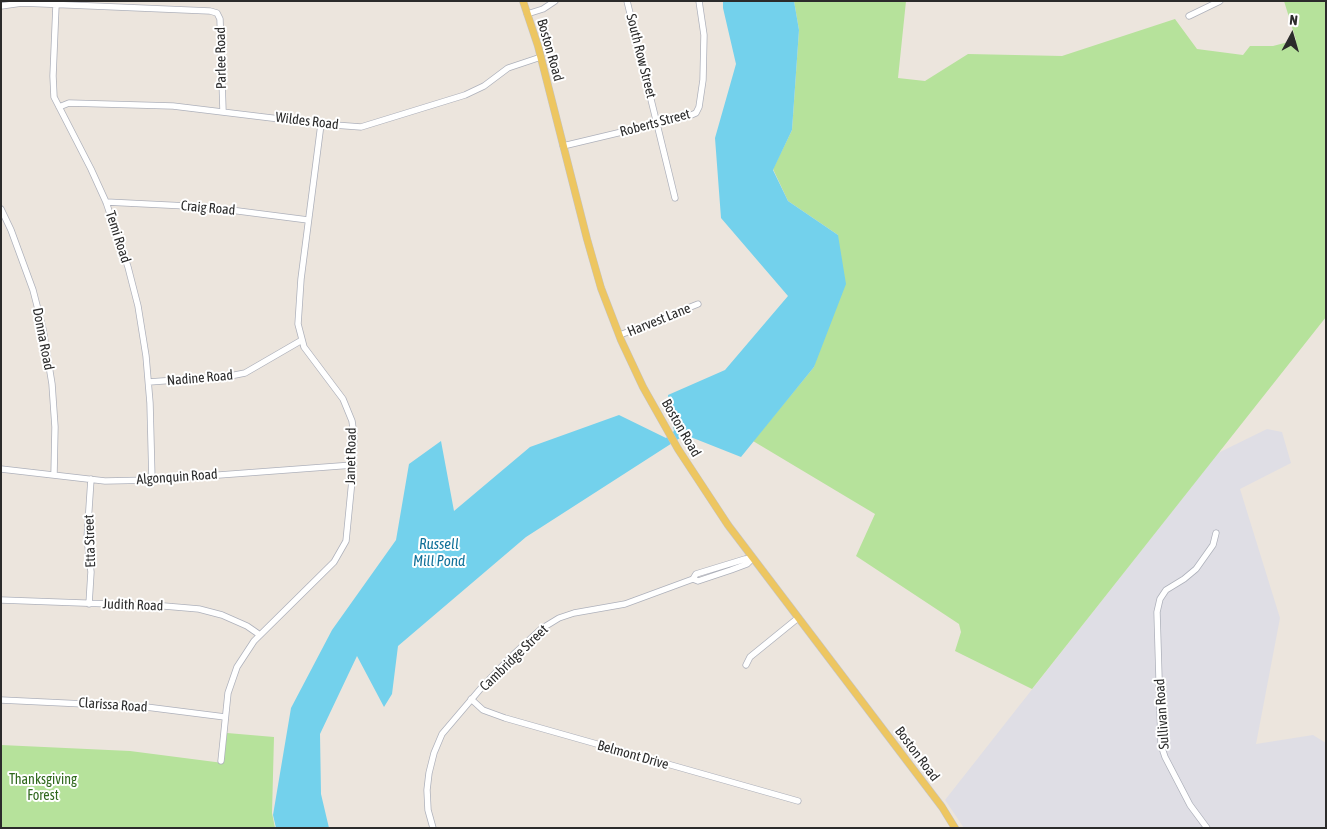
<!DOCTYPE html>
<html>
<head>
<meta charset="utf-8">
<style>
  body { margin:0 }
  #map { position:relative; width:1327px; height:829px; overflow:hidden; background:#ece5dd; font-family:"Asap Condensed",sans-serif }
  canvas { display:block }
  .frame { position:absolute; inset:0; border:2px solid #2b2b2b; pointer-events:none }
  .north { position:absolute; left:1267px; top:10px; width:50px; height:50px; -webkit-text-stroke:4px #fff; paint-order:stroke; rotate:6deg; font-size:14px; font-weight:700; line-height:20px; text-align:center; color:#2b2b2b }
  .north::after { content:''; display:block; margin:auto; width:18px; height:22px; background:#2b2b2b; clip-path:polygon(50% 0,100% 100%,50% 72%,0 100%) }
</style>
</head>
<body>
<div id="map">
<canvas width="1327" height="829"></canvas>
<div class="frame"></div>
<div class="north">N</div>
</div>
<script>
const c = document.querySelector('canvas').getContext('2d');
c.lineJoin = 'round';
function fillPath(path, color) { c.fillStyle = color; c.fill(path, 'evenodd'); }
const shape = rows => new Path2D(rows.map(r => 'M' + r).join(''));
function strokePath(path, color, width, dash) { c.strokeStyle = color; c.lineWidth = width; c.lineCap = dash ? 'butt' : 'round'; c.setLineDash(dash || []); c.stroke(path); }
function drawText(font, color, halo, rows, align = 'center') {
  c.font = font + ' "Asap Condensed",sans-serif'; c.lineWidth = 4; c.setLineDash([]); c.textBaseline = 'middle'; c.strokeStyle = halo; c.fillStyle = color; for (const [text, x, y, turn = 0] of rows) {
    c.save(); c.translate(x, y); c.rotate((+turn || 0) * Math.PI / 180); c.textAlign = isNaN(turn) ? turn : align; if (halo) c.strokeText(text, 0, 0); c.fillText(text, 0, 0); c.restore();
  }
}
fillPath(shape([
  [1267,429,1282,432,1291,463,1240,489,1280,618,1256,744,1313,735,1326,743,1326,828,964,828,945,800,1218,453]
]), '#dfdee5');
fillPath(shape([
  [794,1,906,1,898,78,925,81,968,54,1062,56,1175,19,1197,49,1243,55,1250,46,1273,46,1296,40,1284,1,1326,1,1326,317,1032,689,955,651,961,632,959,624,856,556,875,514,753,441,814,367,838,235,788,201,773,169,792,130,799,30],
  [227,733,274,737,272,813,275,828,1,828,1,745,130,751,223,763]
]), '#b6e29b');
fillPath(shape([
  [723,1,794,1,799,30,792,130,773,170,788,201,838,235,846,284,814,367,741,457,688,436,680,438,526,537,398,646,392,694,384,707,357,656,320,734,321,794,329,828,276,828,273,815,291,708,332,630,396,540,409,464,441,441,454,511,530,447,619,415,666,438,674,431,668,395,725,370,788,296,721,218,715,138,736,64,723,8]
]), '#73d1ec');
const minor = shape([
  [627,1,675,198],
  [56,5,53,76,54,97,91,169,106,202,128,267,138,306,146,356,150,403,152,480],
  [1,6,22,3,210,11,217,13,220,19,223,111],
  [527,14,543,9,555,1],
  [1189,16,1220,1],
  [59,107,69,103,173,106,321,124,361,127,465,95,484,86,508,68,541,57],
  [563,146,689,116,696,113,699,107,703,80,704,35,699,1],
  [106,202,207,207,308,220],
  [1,209,11,230,33,290,43,329,52,384,55,427,54,475],
  [620,335,698,304],
  [149,382,230,376,245,373,302,340],
  [1,469,105,481,152,480,353,465],
  [693,579,696,574,745,559,753,558],
  [1,600,164,606,199,609,222,615,247,626,260,635],
  [89,604,91,572,87,538,91,479],
  [746,665,750,657,798,618],
  [471,699,483,710,505,718,798,801],
  [1,700,146,707,225,717],
  [221,761,228,693,237,667,254,641,334,562,346,541,353,470,354,435,352,421,343,399,304,347,298,324,301,279,321,124],
  [433,828,428,810,427,790,429,773,434,753,442,734,482,687,515,653,541,629,559,618,574,613,625,604,693,579,698,581,731,570,747,564,753,558],
  [1207,828,1190,805,1165,757,1161,745,1157,612,1160,599,1166,590,1184,579,1196,569,1213,545,1216,533]
]);
const major = shape([
  [523,1,538,46,587,239,601,288,621,340,643,387,678,449,728,525,942,807,955,828]
]);
strokePath(minor, '#aeb1bb', 7);
strokePath(major, '#c4c4c4', 8);
strokePath(minor, '#fff', 5.5);
strokePath(major, '#edc661', 7);
drawText('14px', '#2b2b2b', '#fff', [
  ["Boston Road",550,50,74],
  ["South Row Street",641,56,76],
  ["Parlee Road",221,58,-91],
  ["Wildes Road",307,121,7],
  ["Roberts Street",655,123,-15],
  ["Craig Road",208,208,5],
  ["Temi Road",118,237,72],
  ["Harvest Lane",659,320,-22],
  ["Donna Road",43,339,79],
  ["Nadine Road",200,378,-5],
  ["Boston Road",681,428,60],
  ["Janet Road",351,456,-89],
  ["Algonquin Road",177,477,-4],
  ["Etta Street",90,541,-92],
  ["Judith Road",133,605,2],
  ["Cambridge Street",514,658,-44],
  ["Clarissa Road",113,705,4],
  ["Sullivan Road",1162,714,-94],
  ["Boston Road",917,754,53],
  ["Belmont Drive",633,755,16]
]);
drawText('14px', '#2f671c', '#fff', [
  ["Thanksgiving",43,780],
  ["Forest",43,796]
]);
drawText('italic 15px', '#117199', '#fff', [
  ["Russell",439,544],
  ["Mill Pond",439,561]
]);
</script>
</body>
</html>
